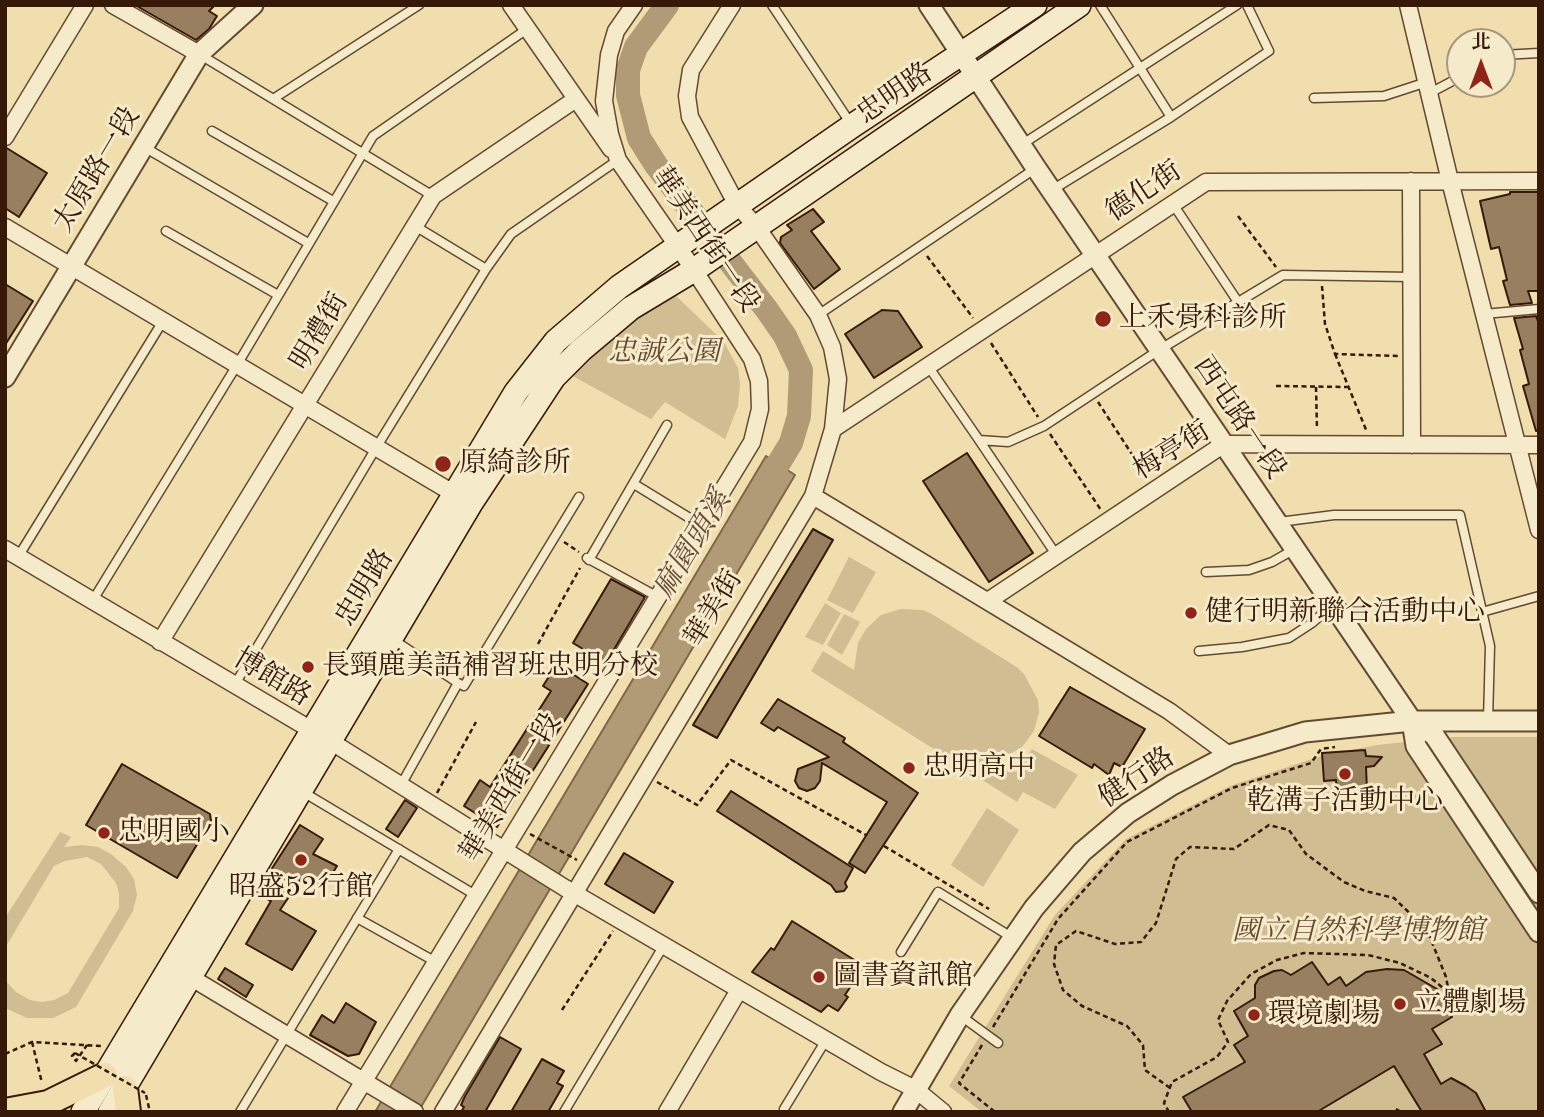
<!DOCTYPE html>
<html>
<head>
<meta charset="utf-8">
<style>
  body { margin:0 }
  #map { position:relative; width:1544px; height:1117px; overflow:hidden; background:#f0deae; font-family:"Old Standard TT","Noto Serif TC",serif }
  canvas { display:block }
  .frame { position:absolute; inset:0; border:7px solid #361909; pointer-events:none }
  .north { position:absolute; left:1446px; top:28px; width:70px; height:70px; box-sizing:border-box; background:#f5eaca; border:2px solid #a9967d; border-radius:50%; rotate:0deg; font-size:19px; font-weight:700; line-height:28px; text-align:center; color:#361909 }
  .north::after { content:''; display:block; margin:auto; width:24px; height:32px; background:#8f2418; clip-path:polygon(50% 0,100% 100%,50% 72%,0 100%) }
</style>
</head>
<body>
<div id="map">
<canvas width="1544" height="1117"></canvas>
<div class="frame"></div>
<div class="north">北</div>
</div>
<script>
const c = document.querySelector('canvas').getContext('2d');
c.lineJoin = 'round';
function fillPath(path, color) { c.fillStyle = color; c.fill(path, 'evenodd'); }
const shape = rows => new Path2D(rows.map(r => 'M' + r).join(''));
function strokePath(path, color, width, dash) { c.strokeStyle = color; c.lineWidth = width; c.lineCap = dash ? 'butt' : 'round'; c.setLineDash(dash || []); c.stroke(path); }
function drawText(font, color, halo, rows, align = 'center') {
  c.font = font + ' "Old Standard TT","Noto Serif TC",serif'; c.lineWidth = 6; c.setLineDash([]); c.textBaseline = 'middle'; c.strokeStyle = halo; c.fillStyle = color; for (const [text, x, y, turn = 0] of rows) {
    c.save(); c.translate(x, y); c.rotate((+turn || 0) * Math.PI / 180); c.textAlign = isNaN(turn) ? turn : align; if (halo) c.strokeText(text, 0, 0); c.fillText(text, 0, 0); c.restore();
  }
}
fillPath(shape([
  [672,292,724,342,738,368,740,385,738,406,725,439,665,402,651,419,569,374,579,360],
  [849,557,876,572,853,613,827,600],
  [825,603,841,613,823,645,805,637],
  [901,609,923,610,932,614,1018,668,1024,674,1038,700,1039,712,1034,731,1022,747,998,761,1016,772,1032,749,1078,775,1055,809,1023,792,1017,802,811,671,823,651,854,670,858,643,866,629,881,615],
  [844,614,860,622,842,655,827,645],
  [1454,737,1539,737,1539,1112,982,1112,949,1086,1055,915,1126,839,1230,786,1321,756,1377,745],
  [987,808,1019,830,983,887,951,865],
  [60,832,71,837,64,847,82,845,98,847,111,854,126,867,134,879,137,895,133,911,76,1007,53,1018,27,1018,5,1008,5,980,16,992,30,1000,42,1002,54,1000,68,993,119,908,119,893,116,883,101,864,87,857,65,861,54,866,5,948,5,918]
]), '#d0bd92');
const water = shape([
  [766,456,795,475,418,1112,375,1112,766,456]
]);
fillPath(water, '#b19b76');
strokePath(water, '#80674a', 2);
strokePath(shape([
  [667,5,636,47,628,70,628,95,639,138,656,165,767,310,785,336,801,370,799,416,791,443,760,494]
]), '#b19b76', 24);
const building = shape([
  [135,5,215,5,209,11,217,16,209,29,196,40,135,5],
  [5,147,47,173,19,217,5,208,5,147],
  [1510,192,1539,192,1539,291,1528,291,1532,303,1510,305,1503,281,1507,280,1499,247,1491,249,1480,201,1510,194,1510,192],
  [813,209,824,222,811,231,840,269,814,289,780,243,781,237,792,230,787,225,813,209],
  [5,284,33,301,5,345,5,284],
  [882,310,898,311,922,347,874,378,845,334,882,310],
  [1536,316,1539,324,1539,430,1536,431,1523,386,1529,384,1520,350,1523,349,1514,318,1536,316],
  [967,453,1033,553,989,582,923,481,967,453],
  [813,529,833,540,717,738,693,725,813,529],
  [611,579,645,597,606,663,573,643,611,579],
  [557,664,588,684,497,827,464,806,480,780,490,787,551,691,543,686,557,664],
  [1070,687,1145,729,1122,767,1114,763,1109,775,1094,764,1092,768,1039,736,1070,687],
  [778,699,845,738,843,742,918,793,865,873,849,863,887,802,822,763,820,781,815,788,807,791,799,788,795,781,798,769,829,757,778,727,774,731,761,723,778,699],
  [1365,750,1366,756,1382,757,1374,766,1366,767,1367,791,1337,793,1336,780,1324,781,1322,753,1365,750],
  [122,764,210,814,211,821,177,878,86,825,122,764],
  [731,791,853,868,845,883,847,887,844,891,836,892,831,885,717,811,731,791],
  [405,800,417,808,398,837,386,829,405,800],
  [300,825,323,839,313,854,337,866,323,889,301,879,280,910,316,931,292,970,246,944,271,901,256,893,300,825],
  [624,853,673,882,654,913,605,884,624,853],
  [792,921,864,966,845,995,848,997,838,1011,828,1005,821,1012,752,972,771,948,774,950,792,921],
  [1312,962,1328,985,1340,977,1346,986,1366,972,1387,969,1404,970,1437,989,1452,1017,1432,1029,1442,1044,1424,1054,1441,1084,1451,1078,1466,1086,1476,1093,1486,1112,1422,1112,1394,1066,1317,1112,1192,1112,1183,1097,1245,1062,1234,1045,1248,1036,1234,1011,1255,998,1255,985,1259,978,1274,971,1282,970,1291,975,1312,962],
  [225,968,253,985,246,997,218,979,225,968],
  [346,1003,376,1022,359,1054,348,1056,310,1035,322,1015,334,1023,346,1003],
  [500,1037,521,1049,485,1112,461,1112,464,1107,461,1105,465,1096,500,1037],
  [542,1059,564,1071,557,1083,563,1086,548,1112,511,1112,542,1059]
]);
fillPath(building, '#977f5f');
strokePath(building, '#361909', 2);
const service = shape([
  [772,5,851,124],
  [1100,5,1171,117],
  [199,54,433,196],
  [1502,55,1539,53],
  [1430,93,1460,77],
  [1314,98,1384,96,1427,82],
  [273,99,419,5],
  [212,131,333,201],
  [1021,145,1237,5],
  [144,147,308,243],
  [1052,190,1171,117,1269,51,1247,5],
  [1173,204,1238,302],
  [415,226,486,269],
  [166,231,278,295],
  [1484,314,1539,309],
  [818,315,1036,168],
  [928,366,979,440,1008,442,1044,426,1159,350,1283,275,1412,277],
  [979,440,1057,556],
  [634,484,701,525],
  [1279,522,1334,515,1460,515,1490,646,1488,721],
  [18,557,163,321],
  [587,558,658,597],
  [589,560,667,425],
  [1206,572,1249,570,1272,562,1293,550],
  [93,600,237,365,373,136,527,29],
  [1482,612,1539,596],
  [394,640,458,683],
  [1199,651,1242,647,1289,638,1312,623,1331,606],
  [458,683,464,686,579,497],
  [234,686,376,448,486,269,511,234,618,160],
  [401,785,458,683],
  [303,792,477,896],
  [357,918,436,962],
  [901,952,938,892,1013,938],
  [961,1016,998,1043],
  [784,1109,826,1040],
  [240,1112,399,849],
  [564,1112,664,945]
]);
const minor = shape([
  [113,5,199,54],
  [511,5,611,149],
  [1408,5,1450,181,1539,530],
  [5,137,85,5],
  [1411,181,1412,445],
  [5,227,463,499],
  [833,429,1206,182,1539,181],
  [813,496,1169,711,1229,755],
  [5,549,330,741,565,888,881,1072,915,1089,943,1112],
  [988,601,1224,444,1539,445],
  [160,642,433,196,576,99],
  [190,977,415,1112],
  [345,1112,752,442,760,409,759,381,752,359,694,270,618,160,610,134,604,101,609,55,616,31,634,5],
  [443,1112,813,496,833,429,838,379,832,347,818,315,756,226,737,205,690,117,687,96,691,70,732,5],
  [667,1112,739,990]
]);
const tertiary = shape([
  [929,5,1036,168,1412,721,1434,735,1539,893],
  [5,377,199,54,253,5],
  [1412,721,1416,746,1539,932],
  [903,1112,960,1015,1034,908,1082,852,1128,813,1172,785,1229,755,1305,732,1412,721,1539,721]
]);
const secondary = shape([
  [83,1112,516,392,556,341,619,287,852,126,1035,5],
  [110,1112,471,503,554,377,581,350,631,308,694,270,1079,5]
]);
const primary = shape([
  [125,1088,128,1112],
  [5,1111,48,1103,105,1075]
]);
strokePath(service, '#644a32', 11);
strokePath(minor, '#644a32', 19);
strokePath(tertiary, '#644a32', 23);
strokePath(secondary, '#361909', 26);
strokePath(primary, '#361909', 28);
strokePath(shape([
  [1238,216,1276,267],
  [927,256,973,318],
  [1322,286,1325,324,1335,354,1399,356],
  [991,343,1038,417],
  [1335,354,1367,432],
  [1276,386,1349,387],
  [1316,387,1317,429],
  [1098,402,1148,479],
  [1050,434,1101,510],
  [564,542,579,552],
  [538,644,580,568],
  [657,782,697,805,731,760,866,835],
  [437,793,476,722],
  [530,834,577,860],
  [884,846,989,909],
  [562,1010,613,931],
  [1449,1010,1459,1004],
  [993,1027,1058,919,1127,842,1232,788,1311,763,1321,749,1335,747],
  [32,1042,42,1083],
  [982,1045,959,1083,995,1112],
  [75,1053,72,1056,76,1061,87,1045],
  [5,1054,32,1042,101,1046],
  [1170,1088,1145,1070,1143,1045,1127,1026,1082,1006,1063,990,1054,964,1056,945,1076,931,1115,944,1141,942,1156,923,1176,859,1190,847,1234,849,1269,825,1289,830,1306,854,1344,882,1365,891,1394,898,1427,930,1446,977,1449,993],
  [146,1095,150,1112],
  [1396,1109,1401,1112],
  [1169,1112,1164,1103,1172,1082,1217,1057,1228,1042,1218,1020,1227,1001,1251,974,1277,960,1304,953,1368,955,1400,963,1431,978,1449,993,1463,1010]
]), '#361909', 2.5, [5, 3.5]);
strokePath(service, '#f5eaca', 8);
strokePath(minor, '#f5eaca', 16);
strokePath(tertiary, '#f5eaca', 19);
strokePath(secondary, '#f5eaca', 23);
strokePath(primary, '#f0deae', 24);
strokePath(shape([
  [75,1053,145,1093]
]), '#361909', 2.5, [5, 3.5]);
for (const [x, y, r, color] of [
  [1103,319,9,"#8f2418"],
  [443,464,9,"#8f2418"],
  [1191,613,7,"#8f2418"],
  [308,667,7,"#8f2418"],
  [909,768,7,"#8f2418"],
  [1345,774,7,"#8f2418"],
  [104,833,7,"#8f2418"],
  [301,860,7,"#8f2418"],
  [819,977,7,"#8f2418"],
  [1400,1004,7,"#8f2418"],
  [1254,1015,7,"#8f2418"]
]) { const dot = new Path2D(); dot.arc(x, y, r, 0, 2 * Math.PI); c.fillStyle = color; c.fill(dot); strokePath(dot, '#f5eaca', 2.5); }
drawText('28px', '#361909', '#f5eaca', [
  ["忠明路",895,94,-35],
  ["太原路一段",97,170,-59],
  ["德化街",1144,192,-34],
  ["華美西街一段",705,240,56],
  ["明禮街",320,332,-59],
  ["西屯路一段",1239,418,56],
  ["梅亭街",1172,451,-32],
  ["忠明路",365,588,-59],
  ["華美街",714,609,-59],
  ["博館路",272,678,31],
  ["健行路",1137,778,-34],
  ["華美西街一段",511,788,-59]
]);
drawText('28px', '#361909', '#f5eaca', [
  ["上禾骨科診所",1119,319],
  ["原綺診所",459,464],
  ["健行明新聯合活動中心",1205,613],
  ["長頸鹿美語補習班忠明分校",322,667],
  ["忠明高中",923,768],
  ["乾溝子活動中心",1345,802,"center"],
  ["忠明國小",118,833],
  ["昭盛52行館",301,888,"center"],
  ["圖書資訊館",833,977],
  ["立體劇場",1414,1004],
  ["環境劇場",1268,1015]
], 'left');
drawText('italic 28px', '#644a32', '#f5eaca', [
  ["忠誠公園",664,353],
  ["國立自然科學博物館",1358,932]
]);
drawText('italic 30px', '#674d35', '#f5eaca', [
  ["麻園頭溪",693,545,-59]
]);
</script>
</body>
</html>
